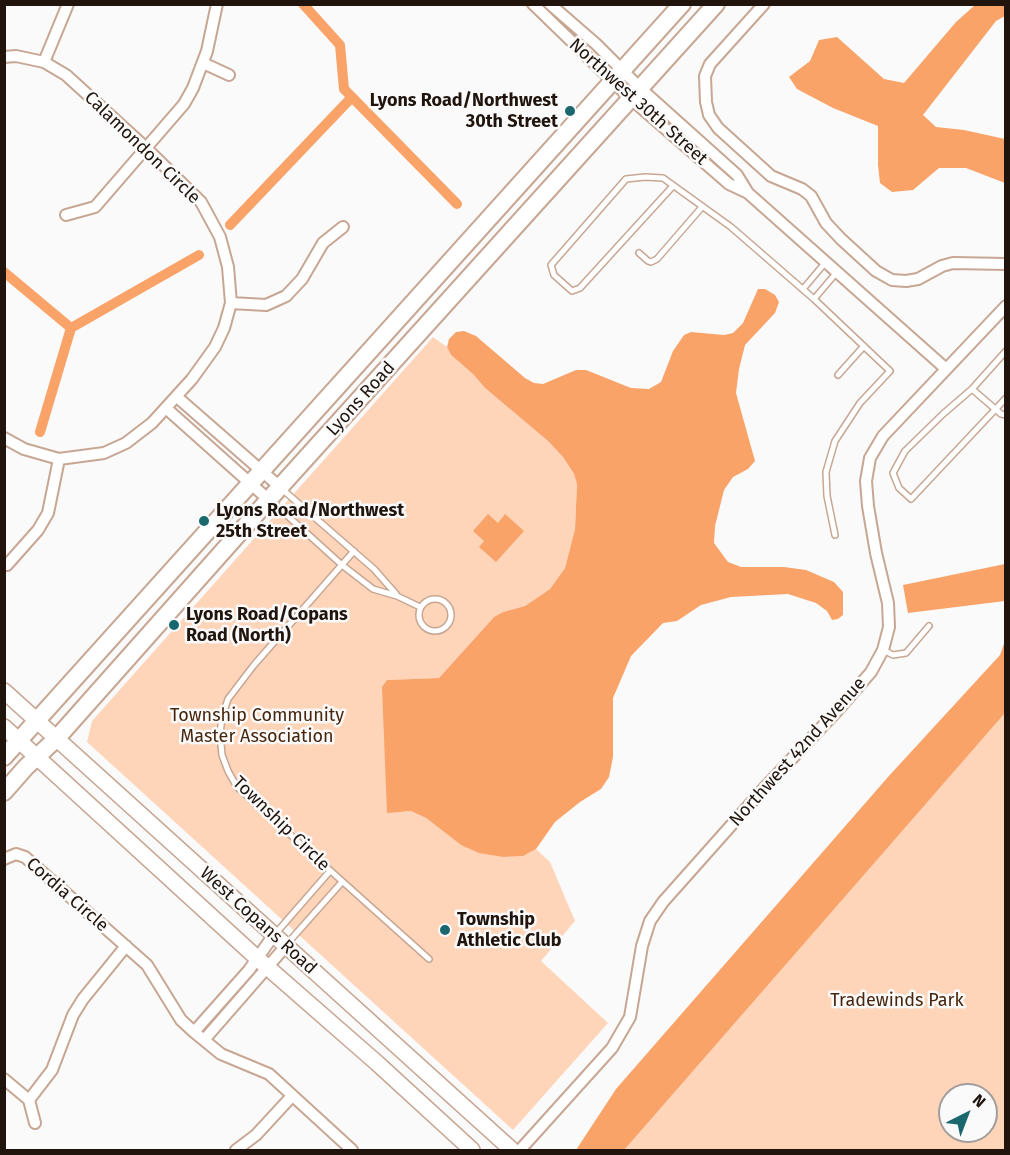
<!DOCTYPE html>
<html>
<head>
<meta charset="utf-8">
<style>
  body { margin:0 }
  #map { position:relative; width:1010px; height:1155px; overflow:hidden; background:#fafafa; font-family:"Fira Sans",sans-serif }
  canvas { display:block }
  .frame { position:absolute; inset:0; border:6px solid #20140d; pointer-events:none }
  .north { position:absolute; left:938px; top:1083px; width:60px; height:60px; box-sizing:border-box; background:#fafafa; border:2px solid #a39e9b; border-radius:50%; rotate:42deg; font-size:16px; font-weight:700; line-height:24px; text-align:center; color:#20140d }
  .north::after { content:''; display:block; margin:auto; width:21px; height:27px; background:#1a676e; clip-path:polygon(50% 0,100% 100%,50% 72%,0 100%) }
</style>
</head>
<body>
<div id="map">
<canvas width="1010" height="1155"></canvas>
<div class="frame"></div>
<div class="north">N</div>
</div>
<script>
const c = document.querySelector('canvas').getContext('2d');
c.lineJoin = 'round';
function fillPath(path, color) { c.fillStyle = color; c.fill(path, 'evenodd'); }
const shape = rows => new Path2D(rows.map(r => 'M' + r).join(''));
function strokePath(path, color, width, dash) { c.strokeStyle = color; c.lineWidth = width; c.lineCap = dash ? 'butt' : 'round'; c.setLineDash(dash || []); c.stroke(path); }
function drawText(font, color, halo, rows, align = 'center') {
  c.font = font + ' "Fira Sans",sans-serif'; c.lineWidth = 5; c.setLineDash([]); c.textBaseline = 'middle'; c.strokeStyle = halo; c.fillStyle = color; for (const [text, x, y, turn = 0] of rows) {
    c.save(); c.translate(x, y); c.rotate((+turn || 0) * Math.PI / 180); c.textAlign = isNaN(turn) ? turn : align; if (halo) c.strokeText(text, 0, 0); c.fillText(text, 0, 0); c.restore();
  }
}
fillPath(shape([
  [433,337,447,347,451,355,473,374,485,388,548,441,563,457,574,474,577,484,575,529,565,568,550,589,525,606,503,612,494,617,439,678,387,680,387,812,411,811,426,818,461,845,503,857,522,856,536,849,550,862,575,921,541,961,608,1023,513,1130,87,742,92,721],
  [1005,713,1005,1150,622,1150],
  [950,1095,986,1095,986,1131,950,1131]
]), '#ffd5ba');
fillPath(shape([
  [975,5,1005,5,1005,16,996,21,923,115,936,127,964,130,1005,139,1005,183,966,168,939,168,913,190,892,192,880,183,878,165,878,126,833,108,797,89,789,77,810,61,819,40,837,37,884,79,904,83,956,22],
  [758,289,765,289,775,295,779,302,775,313,745,345,739,369,736,393,755,461,748,469,733,477,724,490,715,526,714,543,728,562,741,567,784,567,806,570,834,582,843,592,843,615,838,619,832,620,827,611,816,603,788,594,731,597,701,605,677,621,663,623,631,656,613,698,613,757,609,777,601,789,580,802,555,822,536,849,523,856,503,857,479,853,461,845,426,818,411,811,387,813,382,687,387,680,439,678,494,617,503,612,525,606,550,589,565,568,575,529,577,484,574,474,563,457,548,441,485,388,473,374,451,355,447,347,449,339,456,332,464,331,476,336,525,378,534,383,543,384,576,370,586,370,631,388,649,389,661,382,673,351,684,335,691,332,724,335,733,333,743,323],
  [488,514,498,523,505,514,524,531,496,562,479,547,484,541,473,531],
  [1005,564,1005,601,908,613,903,585],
  [1005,641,1005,713,624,1150,576,1150,616,1089,888,777,1000,655]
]), '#f9a369');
strokePath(shape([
  [303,4,340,45,344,89,457,204],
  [230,225,352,97],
  [4,272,71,328,40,432],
  [71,328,199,255]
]), '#f9a369', 10);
const lane = shape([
  [673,186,580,288,572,291,554,275,551,265,626,179,645,177,663,178,731,227,814,299,890,371,860,403,835,441,826,472,827,496,835,535],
  [639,253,648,261,651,262,657,259,702,207],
  [803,289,825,263],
  [814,299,837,272],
  [1006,351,972,389,943,414,905,451,893,473,899,488,911,499,1006,398],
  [838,375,864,346],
  [972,389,1001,414,1006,415],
  [282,489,374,569,396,594],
  [270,500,342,565,373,589,397,596,420,607],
  [354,551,254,665,228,699,222,717,220,734,222,755,228,771,237,787,429,959],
  '419 615a16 16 0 1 1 32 0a16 16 0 1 1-32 0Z',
  [883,650,893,655,906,653,929,626],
  [276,933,330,871],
  [286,945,342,882]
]);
const street = shape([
  [533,4,631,99,729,184,748,193],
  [550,4,596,44,640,88,737,175,748,193,945,368],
  [764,4,710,64,705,76,706,102,709,115,718,128,771,176,802,189,811,196,826,223,841,239,876,271,892,280,906,281,918,279,942,266,953,263,1006,264],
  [4,57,16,56,44,62,66,75,146,148,201,202,220,237,228,267,231,303,224,328,215,347,192,379,152,423,126,443,104,453,59,459,24,449,4,438],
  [44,62,68,4],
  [203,63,229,75],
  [66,215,95,207,184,104,193,88,207,51,217,4],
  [231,303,266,305,286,296,302,279,323,243,343,227],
  [177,397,280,487],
  [167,409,269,500],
  [7,565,38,530,48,513,59,459],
  [4,859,16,854,25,857,147,965,181,1020,194,1032,221,1054,269,1074,352,1150],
  [194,1032,249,970,273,936],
  [204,1040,285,947],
  [4,1079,29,1100,35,1123],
  [29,1100,52,1070,73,1015,83,999,126,946],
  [236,1150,256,1135,292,1096],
  [520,1150,612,1048,630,1017,642,946,650,921,663,902,767,785,837,711,871,672,883,650,889,627,888,603,876,553,868,506,866,481,870,458,883,436,1006,306]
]);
const secondary = shape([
  [4,691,512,1150],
  [4,727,258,959,377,1063,472,1150]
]);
const primary = shape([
  [4,757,682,4],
  [4,792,26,767,57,738,280,487,716,4]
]);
strokePath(lane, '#c7a793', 8);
strokePath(street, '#c7a793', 14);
strokePath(secondary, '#c7a793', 18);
strokePath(primary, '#c7a793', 20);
strokePath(lane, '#fff', 5);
strokePath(street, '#fff', 10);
strokePath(secondary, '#fff', 15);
strokePath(primary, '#fff', 16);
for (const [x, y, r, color] of [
  [570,111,6,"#1a676e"],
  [204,521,6,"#1a676e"],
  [174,625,6,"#1a676e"],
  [445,930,6,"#1a676e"]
]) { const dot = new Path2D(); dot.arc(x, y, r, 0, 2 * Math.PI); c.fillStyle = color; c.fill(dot); strokePath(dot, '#fafafa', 2); }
drawText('bold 18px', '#20140d', '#fafafa', [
  ["Lyons Road/Northwest",558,101,"right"],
  ["30th Street",558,122,"right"],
  ["Lyons Road/Northwest",216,511],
  ["25th Street",216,532],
  ["Lyons Road/Copans",186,615],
  ["Road (North)",186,636],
  ["Township",457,920],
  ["Athletic Club",457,941]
], 'left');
drawText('18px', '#20140d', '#fafafa', [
  ["Northwest 30th Street",638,102,42],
  ["Calamondon Circle",142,148,44],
  ["Lyons Road",361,399,-48],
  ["Northwest 42nd Avenue",798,752,-48],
  ["Township Circle",281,824,44],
  ["Cordia Circle",67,895,41],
  ["West Copans Road",258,921,42]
]);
drawText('18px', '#47250c', '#fafafa', [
  ["Township Community",257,716],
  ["Master Association",257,737],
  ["Tradewinds Park",897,1001]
]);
</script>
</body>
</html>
